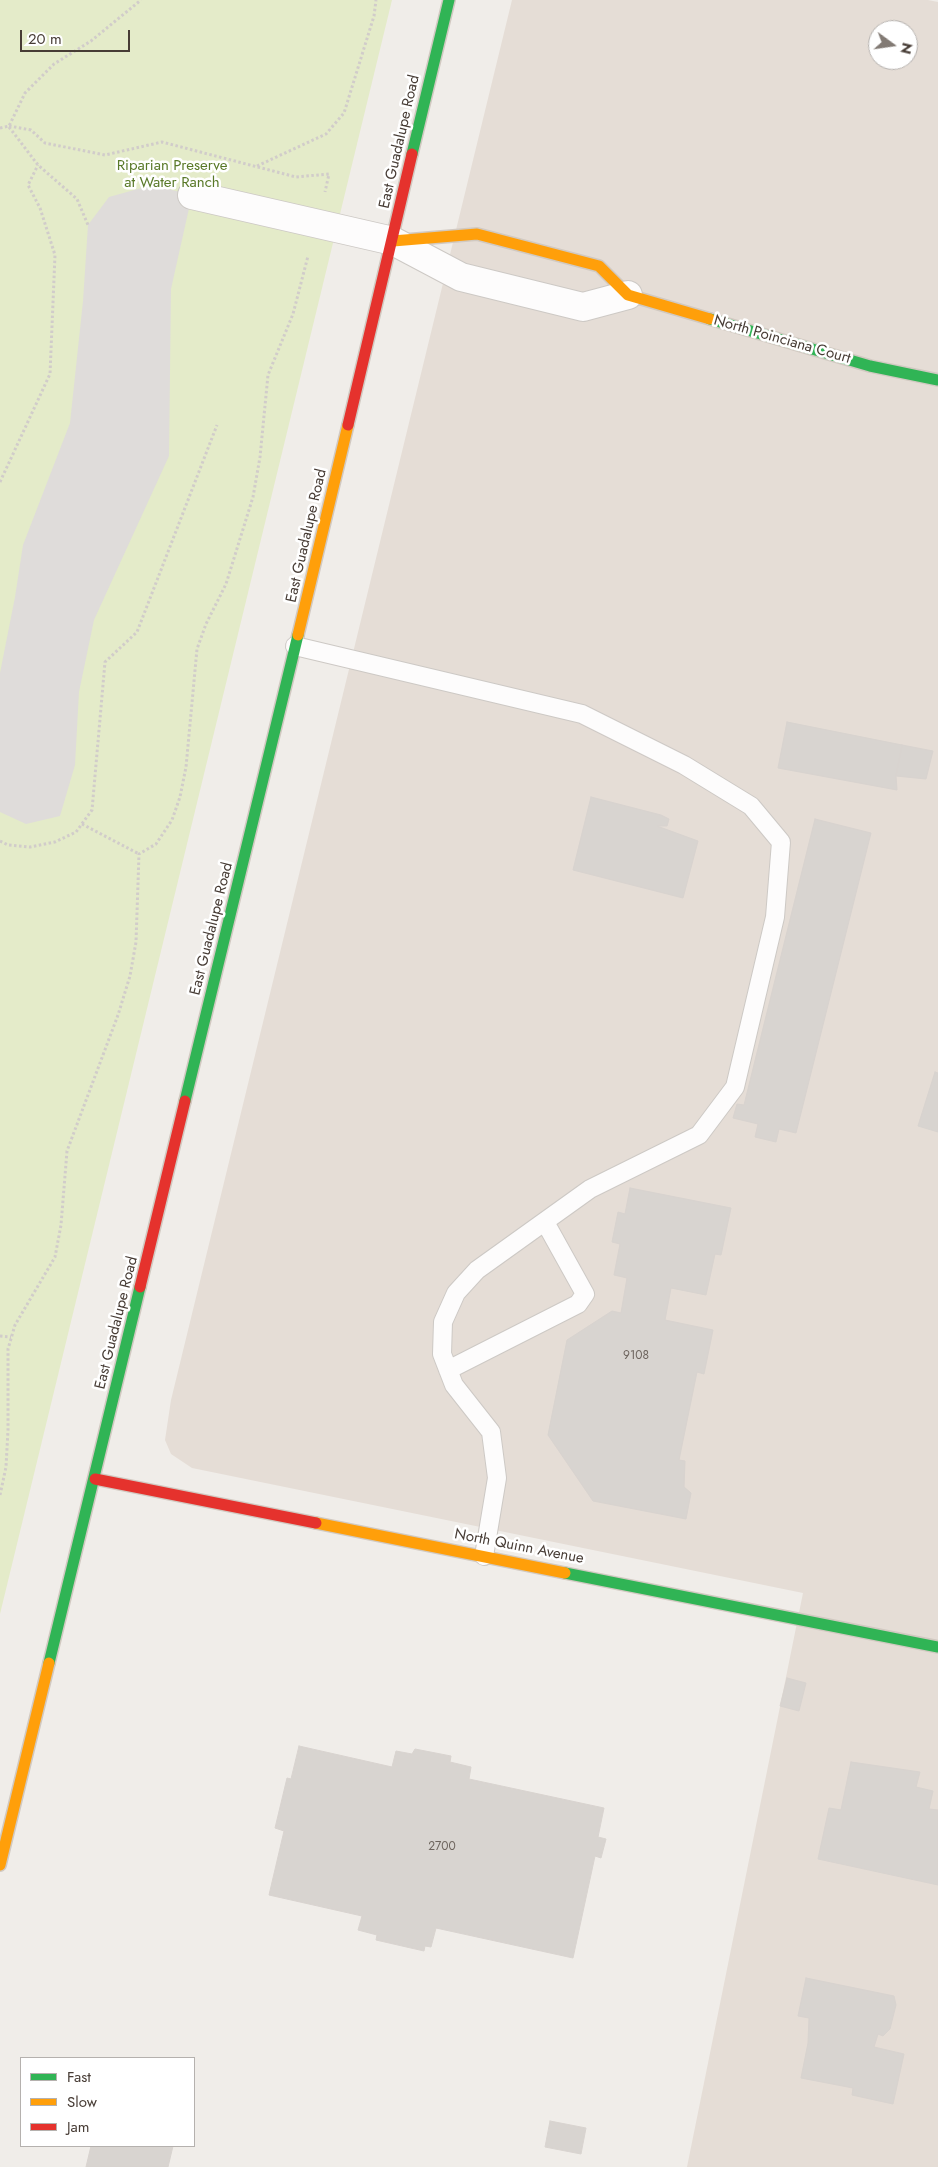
<!DOCTYPE html>
<html>
<head>
<meta charset="utf-8">
<style>
  body { margin:0 }
  #map { position:relative; width:938px; height:2167px; overflow:hidden; background:#f0ede9; font-family:Jost,sans-serif }
  canvas { display:block }
  .legend { position:absolute; left:20px; top:2057px; width:175px; height:90px; box-sizing:border-box; background:#fff; border:1px solid #b5b1ae; margin:0; padding:6px 9px; list-style:none; font-size:15px; color:#473c35 }
  .legend li { display:flex; align-items:center; gap:10px; height:25px }
  .legend b { width:25px; border:1px solid #b5b1ae }
  .north { position:absolute; left:868px; top:20px; width:50px; height:50px; box-sizing:border-box; background:#fff; border:1px solid #b5b1ae; border-radius:50%; rotate:104deg; font-size:14px; font-weight:700; line-height:20px; text-align:center; color:#473c35 }
  .north::after { content:''; display:block; margin:auto; width:18px; height:22px; background:#827a74; clip-path:polygon(50% 0,100% 100%,50% 72%,0 100%) }
  .scale { position:absolute; left:20px; top:30px; width:110px; height:22px; box-sizing:border-box; border:2px solid #473c35; border-top:0; padding-left:6px; font-size:15px; line-height:18px; white-space:nowrap; color:#473c35; -webkit-text-stroke:4px #fff; paint-order:stroke }
</style>
</head>
<body>
<div id="map">
<canvas width="938" height="2167"></canvas>
<ul class="legend">
<li><b style="height:6px;background:#30b455"></b>Fast</li>
<li><b style="height:6px;background:#ff9f0a"></b>Slow</li>
<li><b style="height:6px;background:#e5322d"></b>Jam</li>
</ul>
<div class="north">N</div>
<div class="scale">20 m</div>
</div>
<script>
const c = document.querySelector('canvas').getContext('2d');
c.lineJoin = 'round';
function fillPath(path, color) { c.fillStyle = color; c.fill(path, 'evenodd'); }
const shape = rows => new Path2D(rows.map(r => 'M' + r).join(''));
function strokePath(path, color, width, dash) { c.strokeStyle = color; c.lineWidth = width; c.lineCap = dash ? 'butt' : 'round'; c.setLineDash(dash || []); c.stroke(path); }
function drawText(font, color, halo, rows, align = 'center') {
  c.font = font + ' Jost,sans-serif'; c.lineWidth = 5; c.setLineDash([]); c.textBaseline = 'middle'; c.strokeStyle = halo; c.fillStyle = color; for (const [text, x, y, turn = 0] of rows) {
    c.save(); c.translate(x, y); c.rotate((+turn || 0) * Math.PI / 180); c.textAlign = isNaN(turn) ? turn : align; if (halo) c.strokeText(text, 0, 0); c.fillText(text, 0, 0); c.restore();
  }
}
fillPath(shape([
  [512,0,928,0,938,2,938,2167,687,2167,803,1593,192,1468,171,1454,165,1440,171,1400],
  [878,30,908,30,908,60,878,60]
]), '#e5ddd6');
fillPath(shape([
  [0,0,392,0,0,1614]
]), '#e4ebc9');
fillPath(shape([
  [152,185,192,195,171,289,169,456,94,620,79,692,75,765,60,816,26,824,0,812,0,673,15,597,23,545,70,423,83,301,88,225,109,197]
]), '#dfdcda');
const building = shape([
  [787,722,902,745,896,776,897,790,778,768,787,722],
  [902,745,933,751,926,779,896,776,902,745],
  [591,797,661,815,669,819,667,826,657,826,698,841,683,898,573,870,591,797],
  [815,819,871,833,796,1133,779,1129,776,1142,755,1137,758,1124,733,1118,737,1104,744,1105,815,819],
  [935,1072,938,1073,938,1132,918,1126,935,1072],
  [630,1188,731,1208,721,1255,715,1254,706,1295,671,1288,665,1320,713,1330,704,1374,697,1372,679,1460,685,1461,684,1487,691,1493,686,1519,593,1501,548,1435,567,1340,612,1311,621,1313,627,1278,614,1275,620,1244,612,1242,618,1212,625,1214,630,1188],
  [787,1678,806,1683,799,1711,780,1706,787,1678],
  [299,1746,392,1767,396,1751,412,1754,415,1749,451,1756,450,1762,471,1767,469,1779,604,1808,598,1837,606,1839,601,1858,595,1856,573,1958,436,1928,431,1947,425,1946,424,1951,376,1940,377,1935,358,1930,362,1916,269,1895,284,1831,275,1828,287,1778,291,1779,299,1746],
  [851,1762,920,1772,916,1787,933,1791,929,1809,938,1810,938,1885,818,1859,829,1808,841,1810,851,1762],
  [806,1978,894,1996,896,2005,890,2029,883,2036,878,2034,874,2047,904,2054,893,2104,852,2095,853,2088,801,2078,808,2043,809,2018,798,2016,806,1978],
  [550,2121,586,2128,581,2154,545,2147,550,2121],
  [91,2146,173,2146,168,2167,86,2167,91,2146]
]);
fillPath(building, '#d8d4d0');
strokePath(building, '#d8d3cf', 1);
const lane = shape([
  [295,646,582,714,684,765,751,806,781,842,775,917,735,1087,699,1135,590,1189,477,1270,456,1293,443,1322,442,1354,454,1385,491,1432,497,1478,484,1556],
  [448,1370,578,1304,585,1294,545,1222]
]);
const street = shape([
  [192,195,393,241,461,277,583,307,628,295]
]);
const fast = shape([
  [412,154,449,0],
  [710,319,870,366,938,380],
  [185,1101,298,635],
  [565,1573,938,1647],
  [49,1663,140,1287]
]);
const slow = shape([
  [393,241,477,234,599,266,628,295,710,319],
  [298,635,348,425],
  [316,1523,565,1573],
  [0,1865,49,1663]
]);
const jam = shape([
  [348,425,412,154],
  [140,1287,185,1101],
  [95,1479,316,1523]
]);
strokePath(lane, '#cdc9c5', 20);
strokePath(street, '#cdc9c5', 30);
strokePath(fast, '#d1c9c1', 14);
strokePath(slow, '#d1c9c1', 14);
strokePath(jam, '#d1c9c1', 14);
strokePath(shape([
  [9,126,31,130,45,143,105,155,162,142,296,177,329,174,325,192],
  [9,127,38,165,77,199,88,225],
  [0,128,9,126,25,93,54,64,91,41,141,0],
  [257,166,326,134,344,113,374,16,376,0],
  [0,482,50,374,55,255,40,208,28,185,38,165],
  [82,824,139,854],
  [0,841,8,845,30,847,55,842,76,832,92,810,105,662,137,632,217,425],
  [0,1336,11,1337],
  [0,1495,6,1467,8,1430,8,1349,15,1325,55,1257,61,1225,67,1151,118,1015,130,976,136,942,139,854,156,844,172,820,180,797,186,767,197,649,206,624,226,584,253,497,260,457,268,375,293,314,308,256]
]), '#d1ccca', 3, [2.5, 2.5]);
strokePath(lane, '#fdfcfc', 18);
strokePath(street, '#fdfcfc', 28);
strokePath(fast, '#30b455', 11);
strokePath(slow, '#ff9f0a', 11);
strokePath(jam, '#e5322d', 11);
drawText('12px', '#6d645d', null, [
  ["9108",636,1356],
  ["2700",442,1847]
]);
drawText('15px', '#473c35', '#fff', [
  ["East Guadalupe Road",400,142,-77],
  ["North Poinciana Court",782,340,16],
  ["East Guadalupe Road",307,536,-77],
  ["East Guadalupe Road",212,929,-76],
  ["East Guadalupe Road",117,1323,-76],
  ["North Quinn Avenue",519,1547,11]
]);
drawText('15px', '#597928', '#fff', [
  ["Riparian Preserve",172,166],
  ["at Water Ranch",172,183]
]);
</script>
</body>
</html>
